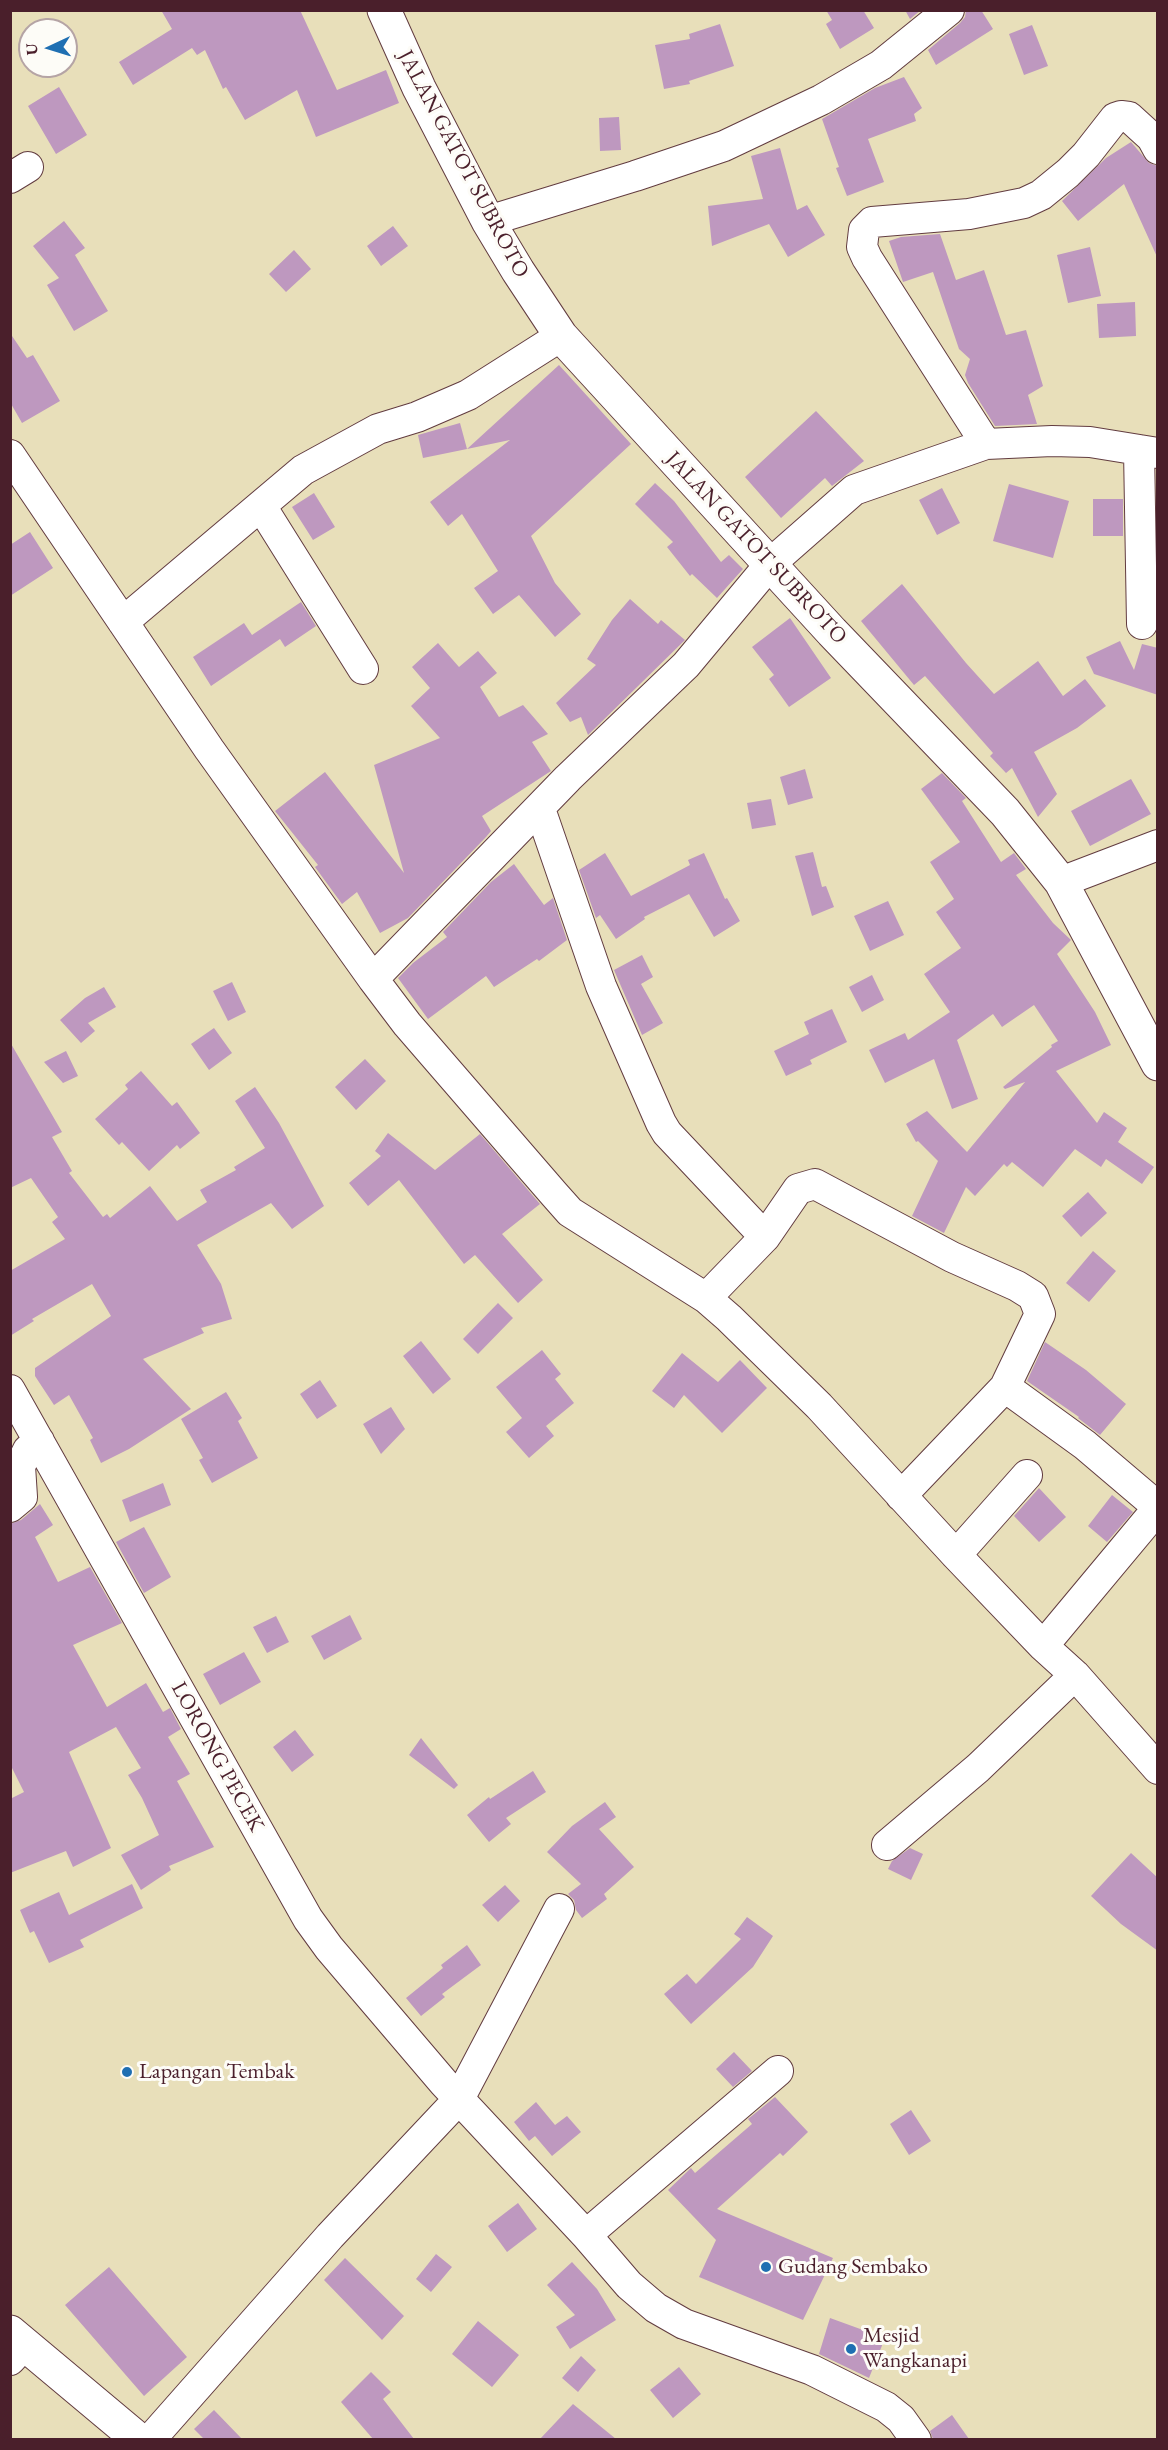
<!DOCTYPE html>
<html>
<head>
<meta charset="utf-8">
<style>
  body { margin:0 }
  #map { position:relative; width:1168px; height:2450px; overflow:hidden; background:#e8dfba; font-family:"EB Garamond",serif }
  canvas { display:block }
  .frame { position:absolute; inset:0; border:12px solid #4a1f2b; pointer-events:none }
  .north { position:absolute; left:18px; top:18px; width:60px; height:60px; box-sizing:border-box; background:#fdfcf7; border:2px solid #b5a4a5; border-radius:50%; rotate:266deg; font-size:16px; font-weight:700; line-height:24px; text-align:center; color:#4a1f2b }
  .north::after { content:''; display:block; margin:auto; width:21px; height:27px; background:#1f6fb2; clip-path:polygon(50% 0,100% 100%,50% 72%,0 100%) }
</style>
</head>
<body>
<div id="map">
<canvas width="1168" height="2450"></canvas>
<div class="frame"></div>
<div class="north">U</div>
</div>
<script>
const c = document.querySelector('canvas').getContext('2d');
c.lineJoin = 'round';
function fillPath(path, color) { c.fillStyle = color; c.fill(path, 'evenodd'); }
const shape = rows => new Path2D(rows.map(r => 'M' + r).join(''));
function strokePath(path, color, width, dash) { c.strokeStyle = color; c.lineWidth = width; c.lineCap = dash ? 'butt' : 'round'; c.setLineDash(dash || []); c.stroke(path); }
function drawText(font, color, halo, rows, align = 'center') {
  c.font = font + ' "EB Garamond",serif'; c.lineWidth = 6; c.setLineDash([]); c.textBaseline = 'middle'; c.strokeStyle = halo; c.fillStyle = color; for (const [text, x, y, turn = 0] of rows) {
    c.save(); c.translate(x, y); c.rotate((+turn || 0) * Math.PI / 180); c.textAlign = isNaN(turn) ? turn : align; if (halo) c.strokeText(text, 0, 0); c.fillText(text, 0, 0); c.restore();
  }
}
fillPath(shape([
  [161,10,300,10,337,90,386,70,399,103,316,137,297,90,245,120,226,87,223,89,205,50,197,55,192,48,133,85,119,62,172,29],
  [826,10,863,10,874,28,840,49,826,24,832,20],
  [905,10,921,10,910,19],
  [966,10,981,10,993,29,936,65,928,50,960,23,965,17],
  [720,24,734,66,689,81,690,84,664,89,655,45,690,39,689,34],
  [1032,25,1048,66,1024,75,1009,34],
  [904,77,922,108,914,114,916,121,868,139,884,182,847,196,836,168,839,167,822,119,875,88],
  [59,87,87,135,56,154,28,106],
  [619,117,621,150,600,151,599,118],
  [1131,142,1149,163,1158,166,1158,259,1124,184,1078,221,1062,201,1106,158],
  [780,148,797,210,807,205,825,235,788,257,769,224,712,246,708,206,763,199,751,156],
  [64,221,85,248,75,255,108,311,74,331,47,285,59,278,33,246],
  [393,226,408,246,381,266,367,246],
  [940,234,956,280,984,270,1006,335,1026,330,1043,386,1028,395,1037,424,995,426,968,383,965,375,970,359,959,349,933,272,903,282,889,241,901,237],
  [1090,247,1101,296,1068,303,1057,255],
  [294,250,311,269,286,292,269,274],
  [1135,302,1136,336,1099,338,1097,304],
  [10,333,27,358,33,355,60,401,22,423,10,402],
  [559,365,631,444,531,536,555,583,581,614,555,637,519,595,493,614,474,588,498,571,462,514,448,526,430,502,510,440,467,449],
  [816,411,864,461,832,486,825,478,781,518,745,477],
  [460,423,467,449,423,458,418,435],
  [655,483,674,501,721,562,729,555,743,569,717,598,692,574,690,576,667,547,673,542,635,504],
  [1009,484,1069,501,1053,558,993,541],
  [942,488,960,523,937,535,919,500],
  [314,493,335,527,313,540,292,507],
  [1093,499,1123,499,1123,536,1093,536],
  [30,532,53,568,10,596,10,545],
  [902,584,966,663,994,694,1038,661,1063,696,1085,679,1106,706,1077,728,1034,752,1057,794,1038,817,1012,768,1006,773,990,756,993,753,925,676,914,685,861,621],
  [630,599,658,624,661,620,685,640,588,735,581,717,570,722,556,703,596,665,587,659,612,620],
  [301,602,316,626,285,647,280,639,211,686,193,657,244,623,252,635],
  [790,618,831,678,789,707,769,679,774,675,752,647],
  [1120,641,1134,670,1142,644,1158,648,1158,695,1094,674,1086,657],
  [438,643,459,667,478,651,497,673,480,687,499,717,523,705,548,734,532,742,551,771,482,816,491,831,486,837,408,918,380,933,357,892,342,904,315,867,318,865,275,811,325,772,404,873,374,765,440,738,411,706,430,688,412,667],
  [805,769,813,798,788,805,780,777],
  [942,773,966,798,962,801,1001,862,1014,853,1026,869,1016,875,1053,923,1071,940,1057,954,1095,1012,1111,1045,1056,1071,1097,1123,1104,1112,1127,1128,1118,1142,1154,1167,1142,1184,1106,1159,1101,1167,1075,1149,1043,1187,1012,1162,1007,1167,1004,1164,975,1196,966,1187,944,1233,912,1216,938,1161,918,1141,916,1142,906,1124,927,1111,967,1152,1025,1082,1005,1089,1003,1087,1052,1047,1051,1045,1058,1041,1034,1005,1002,1027,993,1014,957,1040,978,1099,952,1109,934,1059,885,1083,869,1050,905,1033,908,1040,950,1012,924,974,961,948,936,912,954,899,930,862,960,842,921,789],
  [1131,779,1151,814,1090,846,1071,811],
  [771,799,776,825,752,829,747,803],
  [813,852,822,887,826,886,834,907,812,916,795,856],
  [605,853,631,896,690,865,688,860,704,853,725,899,727,898,740,921,714,937,689,894,644,917,645,919,616,939,600,915,596,918,579,870],
  [514,864,544,905,553,898,567,940,539,961,537,959,494,987,486,976,428,1019,398,978,413,963,447,937,443,932,491,882],
  [888,901,904,935,870,951,854,916],
  [642,955,653,977,641,984,663,1023,642,1035,614,970],
  [872,975,884,1000,862,1012,849,987],
  [232,982,246,1012,228,1021,213,991],
  [104,987,116,1007,88,1023,95,1031,81,1043,60,1020,85,998],
  [832,1009,847,1042,810,1060,812,1064,786,1076,774,1051,809,1034,804,1022],
  [214,1028,232,1053,209,1070,191,1044],
  [10,1042,62,1132,52,1137,72,1171,69,1173,103,1217,107,1214,110,1218,150,1186,177,1221,207,1202,200,1190,236,1170,234,1167,265,1148,235,1101,255,1087,279,1123,324,1206,292,1229,271,1203,197,1245,221,1284,232,1319,201,1328,204,1333,143,1359,191,1409,129,1449,101,1463,90,1440,93,1438,69,1395,54,1405,35,1376,35,1368,111,1316,92,1284,32,1319,34,1321,10,1336,10,1271,65,1239,52,1222,58,1217,31,1178,10,1188],
  [66,1051,78,1076,63,1083,44,1062],
  [365,1059,386,1081,356,1110,335,1087],
  [141,1071,172,1106,177,1102,200,1133,180,1149,177,1145,149,1171,122,1142,119,1145,95,1119,128,1089,125,1085],
  [388,1133,435,1170,480,1134,540,1204,502,1234,543,1280,518,1303,475,1255,464,1264,399,1180,368,1206,349,1183,381,1156,375,1151],
  [1088,1192,1107,1213,1081,1237,1062,1216],
  [1093,1251,1116,1271,1089,1302,1066,1283],
  [498,1303,513,1318,478,1354,463,1339],
  [421,1341,451,1379,433,1394,403,1356],
  [1045,1342,1086,1370,1126,1404,1100,1435,1078,1418,1079,1417,1027,1381],
  [542,1350,561,1374,555,1379,574,1403,546,1426,554,1436,529,1458,506,1432,522,1418,496,1387],
  [682,1353,718,1382,740,1360,767,1388,722,1433,684,1395,674,1408,652,1391],
  [320,1380,337,1406,317,1419,300,1394],
  [226,1392,242,1418,238,1421,258,1458,212,1483,199,1460,203,1458,181,1419],
  [391,1407,405,1429,381,1454,363,1424],
  [163,1483,171,1505,130,1522,122,1500],
  [1039,1488,1066,1517,1039,1542,1014,1516],
  [1112,1495,1133,1512,1107,1542,1088,1526],
  [40,1504,53,1525,35,1537,58,1582,90,1567,122,1623,73,1645,107,1707,146,1683,163,1712,170,1708,181,1729,168,1737,190,1774,177,1781,214,1847,169,1866,171,1870,141,1890,121,1855,159,1835,142,1798,128,1775,141,1768,116,1727,69,1752,111,1848,73,1867,66,1851,10,1873,10,1799,24,1792,10,1764,10,1524,21,1520],
  [144,1527,171,1577,144,1593,116,1542],
  [350,1615,362,1639,324,1660,311,1636],
  [276,1616,289,1642,267,1653,253,1627],
  [244,1652,261,1682,220,1705,203,1674],
  [295,1730,314,1755,292,1772,273,1747],
  [421,1738,458,1785,454,1789,409,1755],
  [533,1771,546,1792,506,1818,511,1824,489,1842,467,1815,489,1797,490,1799],
  [605,1802,616,1817,599,1829,634,1867,604,1894,607,1899,582,1918,576,1910,574,1900,568,1894,581,1884,547,1852,572,1826],
  [910,1848,923,1854,911,1880,888,1869,892,1861],
  [1131,1853,1158,1878,1158,1951,1121,1924,1091,1896],
  [132,1884,143,1908,80,1940,84,1947,49,1963,34,1931,30,1933,20,1910,59,1892,69,1915],
  [505,1885,520,1901,498,1922,482,1905],
  [747,1917,773,1936,753,1967,691,2024,664,1994,687,1974,696,1984,741,1939,734,1934],
  [467,1945,481,1965,442,1994,445,1997,421,2016,406,1998,443,1968,441,1965],
  [734,2052,752,2071,733,2087,716,2069],
  [775,2097,808,2132,783,2156,780,2153,717,2209,833,2258,803,2320,699,2277,716,2240,668,2190,691,2168,695,2173,752,2124,748,2119],
  [536,2102,555,2125,567,2116,581,2132,552,2156,535,2136,529,2141,514,2122],
  [911,2110,931,2141,909,2155,890,2124],
  [518,2203,537,2229,507,2252,488,2226],
  [436,2254,452,2267,431,2292,416,2279],
  [345,2258,404,2316,382,2340,324,2280],
  [572,2262,597,2289,616,2320,570,2349,556,2327,575,2315,547,2285],
  [109,2267,187,2357,144,2396,65,2305],
  [830,2318,885,2338,869,2378,819,2354],
  [478,2321,519,2355,492,2387,452,2354],
  [581,2356,596,2370,578,2392,562,2378],
  [679,2367,701,2394,673,2418,650,2390],
  [371,2372,391,2392,383,2399,414,2439,373,2439,341,2402],
  [573,2404,616,2439,540,2439],
  [214,2410,242,2439,204,2439,194,2429],
  [952,2415,969,2439,933,2439,930,2431]
]), '#be98bf');
const minor = shape([
  [10,178,28,167],
  [488,221,635,176,724,146,821,100,881,65,949,10],
  [986,444,867,258,862,247,864,230,872,222,969,214,1024,203,1041,195,1068,173,1086,155,1115,118,1121,116,1129,117,1152,138,1158,149],
  [1139,450,1142,624],
  [10,455,209,749,373,979,407,1024,554,1194,570,1212,706,1298,729,1318,819,1406,956,1555,1043,1646,1075,1675,1158,1769],
  [261,506,363,669],
  [123,622,303,470,378,429,417,417,468,395,561,336],
  [540,809,601,986,661,1123,667,1133,765,1237],
  [1061,882,1158,845],
  [373,979,568,778,686,665,771,563,854,490,986,444,1052,441,1090,442,1158,453],
  [706,1298,765,1237,798,1189,815,1184,952,1257,1017,1286,1033,1296,1040,1314,1005,1387,901,1496],
  [1005,1387,1085,1445,1158,1507],
  [10,1390,308,1919,329,1948,444,2083,586,2235,629,2285,656,2308,684,2324,812,2370,886,2407,901,2419,916,2440],
  [10,1507,22,1497,20,1466,28,1450,39,1441],
  [956,1555,1027,1475],
  [1043,1646,1158,1508],
  [887,1845,978,1768,1075,1675],
  [586,2235,778,2071],
  [10,2360,24,2345],
  [150,2440,330,2236,459,2099,559,1909]
]);
const major = shape([
  [384,10,419,88,488,221,518,271,561,336,832,632,1005,812,1061,882,1158,1064],
  [10,2332,139,2440]
]);
strokePath(minor, '#623c40', 32);
strokePath(major, '#623c40', 35);
strokePath(minor, '#fff', 30);
strokePath(major, '#fff', 33);
for (const [x, y, r, color] of [
  [127,2072,6,"#1f6fb2"],
  [766,2267,6,"#1f6fb2"],
  [851,2349,6,"#1f6fb2"]
]) { const dot = new Path2D(); dot.arc(x, y, r, 0, 2 * Math.PI); c.fillStyle = color; c.fill(dot); strokePath(dot, '#fdfcf7', 2); }
drawText('22px', '#4a1f2b', '#fdfcf7', [
  ["JALAN GATOT SUBROTO",463,164,62],
  ["JALAN GATOT SUBROTO",756,548,47],
  ["LORONG PECEK",217,1757,61]
]);
drawText('22px', '#4a1f2b', '#fdfcf7', [
  ["Lapangan Tembak",139,2072],
  ["Gudang Sembako",778,2267],
  ["Mesjid",863,2336],
  ["Wangkanapi",863,2361]
], 'left');
</script>
</body>
</html>
